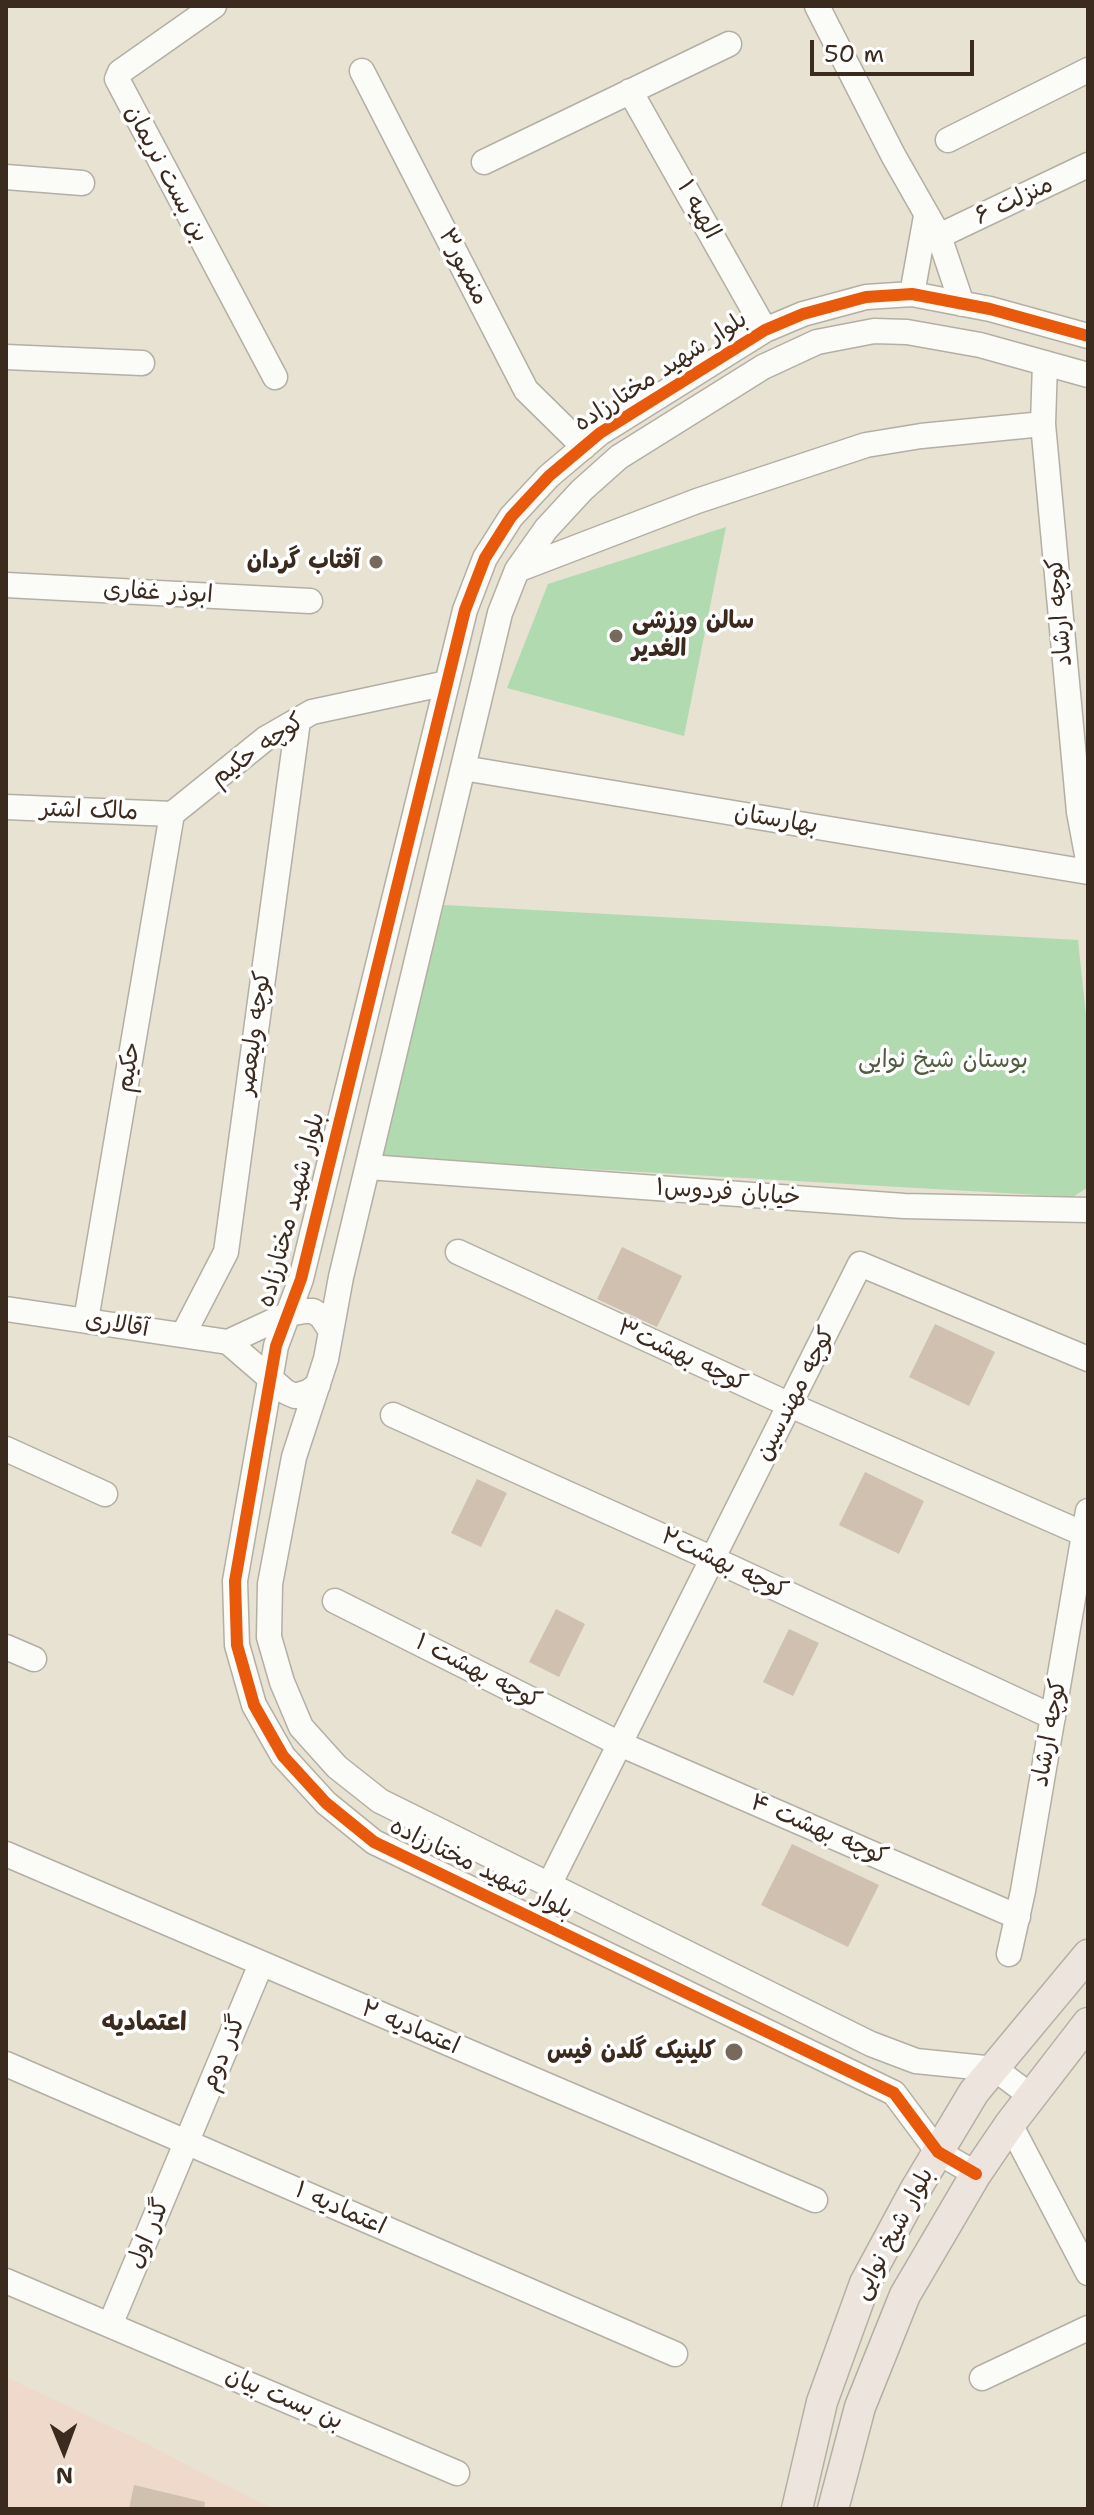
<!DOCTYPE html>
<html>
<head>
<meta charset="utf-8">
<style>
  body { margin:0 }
  #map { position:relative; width:1094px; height:2515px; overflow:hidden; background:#e7e2d2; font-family:"Shantell Sans",sans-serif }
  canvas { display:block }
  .frame { position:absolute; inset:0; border:8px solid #3b2a1e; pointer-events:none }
  .north { position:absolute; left:24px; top:2411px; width:80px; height:80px; -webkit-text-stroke:6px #fff; paint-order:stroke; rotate:179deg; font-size:22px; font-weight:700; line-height:32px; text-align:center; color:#3b2a1e }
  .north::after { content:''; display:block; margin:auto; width:28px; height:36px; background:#3b2a1e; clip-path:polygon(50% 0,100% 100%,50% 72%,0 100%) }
  .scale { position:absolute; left:810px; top:40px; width:164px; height:36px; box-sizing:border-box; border:4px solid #3b2a1e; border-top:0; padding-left:10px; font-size:24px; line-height:28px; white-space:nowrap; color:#3b2a1e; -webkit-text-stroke:6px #fff; paint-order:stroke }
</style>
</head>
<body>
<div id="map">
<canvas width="1094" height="2515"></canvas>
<div class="frame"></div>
<div class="north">N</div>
<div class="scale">50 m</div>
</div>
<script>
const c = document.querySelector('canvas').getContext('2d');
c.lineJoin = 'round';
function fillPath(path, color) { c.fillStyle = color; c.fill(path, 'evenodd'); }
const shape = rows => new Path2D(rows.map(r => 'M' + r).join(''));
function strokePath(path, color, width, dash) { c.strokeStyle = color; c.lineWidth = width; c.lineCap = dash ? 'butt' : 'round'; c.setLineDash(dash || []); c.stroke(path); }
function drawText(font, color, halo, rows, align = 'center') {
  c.font = font + ' "Shantell Sans","Playpen Sans Arabic",sans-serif'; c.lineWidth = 7; c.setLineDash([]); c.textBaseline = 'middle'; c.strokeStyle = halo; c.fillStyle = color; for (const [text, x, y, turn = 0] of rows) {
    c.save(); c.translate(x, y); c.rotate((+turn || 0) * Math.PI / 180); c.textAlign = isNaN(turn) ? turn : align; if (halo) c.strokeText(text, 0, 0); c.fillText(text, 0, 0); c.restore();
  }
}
fillPath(shape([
  [6,2377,141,2441,272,2509,6,2509]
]), '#efd9ca');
fillPath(shape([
  [726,527,684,736,507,688,548,584],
  [444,905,1078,940,1088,1035,1088,1187,1073,1197,381,1157]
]), '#b1dab0');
fillPath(shape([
  [622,1247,682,1276,657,1327,597,1299],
  [935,1324,995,1352,969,1406,909,1377],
  [865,1472,924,1501,899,1554,839,1525],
  [477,1479,507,1493,481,1547,451,1533],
  [556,1609,585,1624,559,1677,529,1662],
  [789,1629,819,1643,793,1696,763,1682],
  [792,1844,879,1885,848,1947,761,1905],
  [134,2485,205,2502,204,2509,129,2509]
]), '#cfc0b0');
const minor = shape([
  [214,6,120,72,117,79,275,377],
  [817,6,893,155,939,236,962,304],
  [362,71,526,390,584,447],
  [630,91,765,330],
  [948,140,1088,70],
  [484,162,729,44],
  [6,177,82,183],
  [939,236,1088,165],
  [912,294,926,216],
  [6,357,142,363],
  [1045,363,1043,424,1079,812,1088,860],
  [517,570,697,501,866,445,921,436,1043,424],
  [6,585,310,601],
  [463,768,1088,872],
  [6,807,172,814],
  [172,814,265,739,312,712,447,683],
  [368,1167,904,1206,1088,1210],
  [458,1252,790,1405,1084,1534],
  [6,1309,228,1342],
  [86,1320,172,814],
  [183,1335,226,1252,298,721],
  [228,1342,288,1314,305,1311,313,1311,321,1316,331,1331],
  [228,1342,286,1392,295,1396,308,1392,318,1385],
  [393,1415,713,1559,1053,1717],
  [6,1449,105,1494],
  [335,1601,620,1744,1018,1917],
  [6,1647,34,1659],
  [6,1854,815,2200],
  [549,1885,860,1264,1088,1359],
  [1009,1954,1023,1891,1088,1511],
  [6,2064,675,2354],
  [1031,2096,995,2069,916,2061,871,2044,380,1801,337,1767,301,1727,282,1682,269,1637,270,1584,294,1457,326,1359,341,1277,500,613,517,570,546,529,582,490,619,457,763,367,817,342,874,331,907,332,980,345,1088,375],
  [1010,2124,1088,2273],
  [976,2174,938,2152,894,2093,374,1842,326,1803,283,1756,254,1705,237,1645,235,1581,276,1346,301,1279,465,610,485,558,511,517,549,476,600,433,765,330,803,314,866,297,912,294,990,309,1088,336],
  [6,2281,457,2473],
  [110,2325,261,1964],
  [982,2378,1088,2328]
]);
const major = shape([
  [797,2509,822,2402,865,2283,914,2192,974,2092,1088,1955],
  [833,2509,860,2407,905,2295,976,2174,1010,2124,1088,2023]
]);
strokePath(minor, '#b4afa4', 27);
strokePath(major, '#b4afa4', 33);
strokePath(minor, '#fbfbf8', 24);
strokePath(major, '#ede5dd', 30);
strokePath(shape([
  [976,2174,938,2152,894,2093,374,1842,326,1803,283,1756,254,1705,237,1645,235,1581,276,1346,301,1279,465,610,485,558,511,517,549,476,600,433,765,330,803,314,866,297,912,294,990,309,1088,336]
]), '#e8590c', 12);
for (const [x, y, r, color] of [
  [376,562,8,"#776a5d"],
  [616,636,8,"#776a5d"],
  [734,2052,10,"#776a5d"]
]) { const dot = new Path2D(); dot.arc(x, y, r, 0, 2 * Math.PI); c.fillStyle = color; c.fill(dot); strokePath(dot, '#fff', 3); }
drawText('24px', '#3b2a1e', '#fff', [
  ["بن بست نریمان",166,174,62],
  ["منزلت ۶",1014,201,-25],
  ["الهیه ۱",698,210,61],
  ["منصور۳",463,267,63],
  ["بلوار شهید مختارزاده",661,372,-33],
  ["ابوذر غفاری",158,593,3],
  ["کوچه ارشاد",1060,612,-95],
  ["کوچه حکیم",258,750,-35],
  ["مالک اشتر",89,811,2],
  ["بهارستان",776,820,9],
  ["کوچه ولیعصر",255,1033,-82],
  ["حکیم",129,1067,-80],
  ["خیابان فردوس۱",728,1193,4],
  ["بلوار شهید مختارزاده",292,1210,-75],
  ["آقالاری",117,1325,9],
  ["کوچه بهشت۳",682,1356,25],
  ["کوچه مهندسین",796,1394,-63],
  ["کوچه بهشت۲",724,1564,25],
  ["کوچه بهشت ۱",478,1672,27],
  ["کوچه ارشاد",1050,1733,-80],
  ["کوچه بهشت ۴",819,1830,23],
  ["بلوار شهید مختارزاده",481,1869,26],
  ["اعتمادیه ۲",410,2028,23],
  ["گذر دوم",224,2053,-67],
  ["اعتمادیه ۱",340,2209,24],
  ["گذر اول",149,2234,-67],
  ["بلوار شیخ نوایی",894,2234,-62],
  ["بن بست بیان",284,2399,23]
]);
drawText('bold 24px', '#3b2a1e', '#fff', [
  ["آفتاب گردان",360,562],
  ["سالن ورزشی",632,622,"left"],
  ["الغدیر",632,650,"left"],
  ["کلینیک گلدن فیس",716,2052]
], 'right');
drawText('24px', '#515d41', '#fff', [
  ["بوستان شیخ نوایی",943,1061]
]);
drawText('bold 26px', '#3b2a1e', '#fff', [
  ["اعتمادیه",144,2023]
]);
</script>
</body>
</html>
